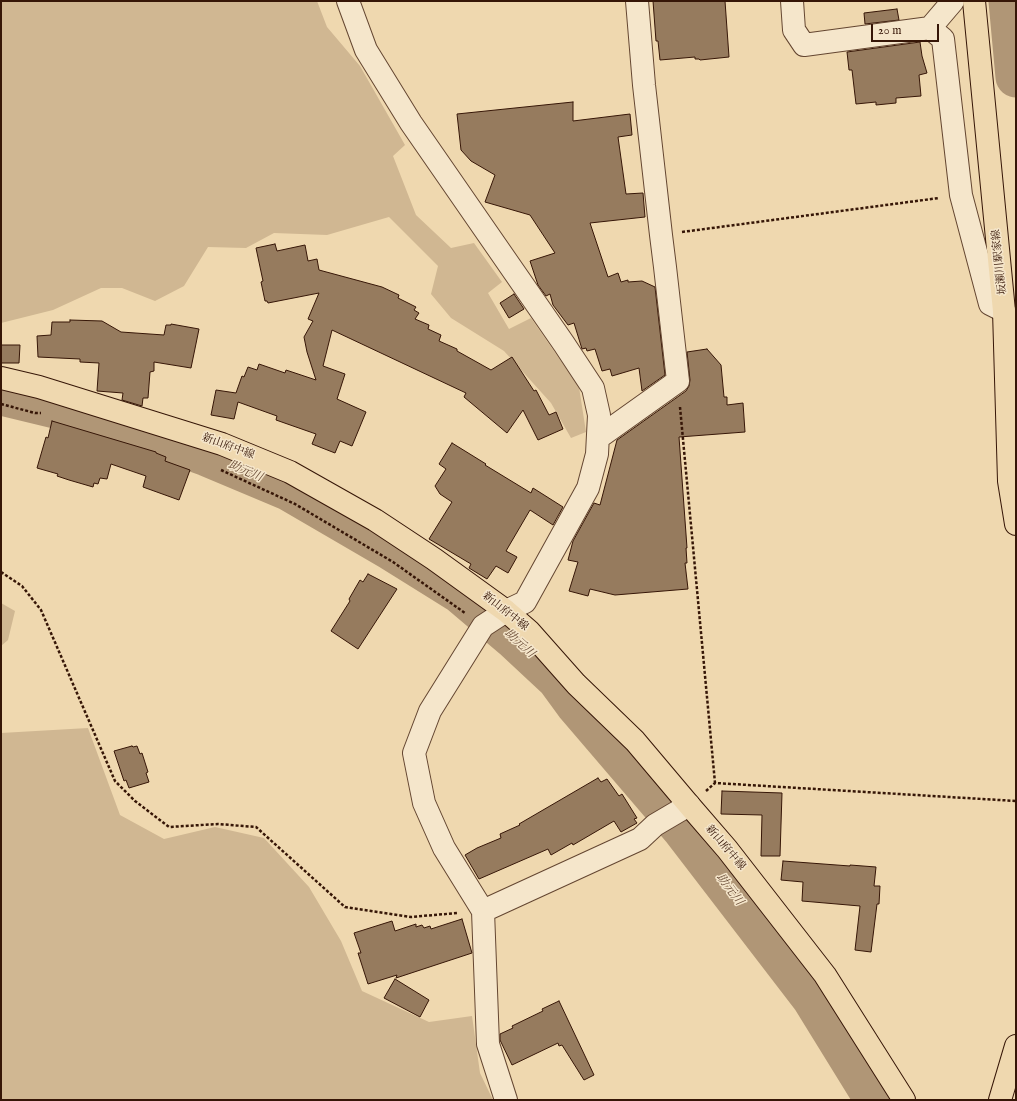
<!DOCTYPE html>
<html>
<head>
<meta charset="utf-8">
<style>
  body { margin:0 }
  #map { position:relative; width:1017px; height:1101px; overflow:hidden; background:#efd8af; font-family:"IM FELL English",serif }
  canvas { display:block }
  .frame { position:absolute; inset:0; border:2px solid #361607; pointer-events:none }
  .scale { position:absolute; left:871px; top:24px; width:68px; height:18px; box-sizing:border-box; border:2px solid #361607; border-top:0; padding-left:5px; font-size:12px; line-height:14px; white-space:nowrap; color:#361607; -webkit-text-stroke:3px #f5e6cb; paint-order:stroke }
</style>
</head>
<body>
<div id="map">
<canvas width="1017" height="1101"></canvas>
<div class="frame"></div>
<div class="scale">20 m</div>
</div>
<script>
const c = document.querySelector('canvas').getContext('2d');
c.lineJoin = 'round';
function fillPath(path, color) { c.fillStyle = color; c.fill(path, 'evenodd'); }
const shape = rows => new Path2D(rows.map(r => 'M' + r).join(''));
function strokePath(path, color, width, dash) { c.strokeStyle = color; c.lineWidth = width; c.lineCap = dash ? 'butt' : 'round'; c.setLineDash(dash || []); c.stroke(path); }
function drawText(font, color, halo, rows, align = 'center') {
  c.font = font + ' "IM FELL English","Noto Serif JP",serif'; c.lineWidth = 3; c.setLineDash([]); c.textBaseline = 'middle'; c.strokeStyle = halo; c.fillStyle = color; for (const [text, x, y, turn = 0] of rows) {
    c.save(); c.translate(x, y); c.rotate((+turn || 0) * Math.PI / 180); c.textAlign = isNaN(turn) ? turn : align; if (halo) c.strokeText(text, 0, 0); c.fillText(text, 0, 0); c.restore();
  }
}
fillPath(shape([
  [1,1,317,1,327,27,360,66,405,145,393,156,416,215,451,248,474,243,502,282,488,293,509,329,531,318,579,387,586,432,571,438,551,403,504,351,451,318,431,294,438,266,389,217,327,235,274,233,246,248,208,247,184,286,155,301,122,288,101,288,53,310,1,323],
  [1,603,15,611,8,640,1,646],
  [88,728,120,815,164,839,215,827,264,838,309,887,341,941,362,991,429,1022,472,1016,480,1073,493,1100,1,1100,1,733]
]), '#d0b792');
strokePath(shape([
  [1009,1,1016,77],
  [1,395,72,412,129,428,207,456,288,490,391,550,460,593,513,638,557,679,576,705,683,830,812,998,875,1100]
]), '#b09676', 41);
const building = shape([
  [653,1,725,1,729,57,700,60,699,59,695,59,695,57,660,60,658,41,656,41,653,1],
  [897,9,899,20,865,24,864,13,897,9],
  [920,42,922,56,927,73,919,75,921,96,896,98,896,103,876,105,876,102,856,104,852,70,849,70,847,52,920,42],
  [573,102,573,121,630,114,632,135,618,137,626,194,643,193,645,217,590,223,608,277,618,273,621,282,628,280,628,282,642,281,655,287,665,375,642,391,639,368,612,376,610,369,602,371,595,349,587,351,586,348,582,349,574,323,568,325,553,305,550,294,546,296,538,285,530,261,555,253,530,215,485,202,495,175,471,161,461,150,457,114,573,102],
  [275,244,277,251,305,245,308,261,317,259,319,270,382,287,399,295,398,298,416,307,414,310,419,313,415,319,429,325,428,329,441,335,439,341,457,349,457,351,491,370,512,357,534,391,536,390,549,415,556,412,563,429,538,440,523,410,507,433,464,397,466,393,332,330,323,366,345,374,337,399,366,412,352,446,340,441,335,453,312,444,316,434,276,420,277,416,238,402,234,419,211,415,216,390,236,393,242,376,244,377,248,367,257,370,259,364,285,373,286,370,316,380,307,352,304,337,313,321,308,319,319,293,268,303,267,301,265,301,261,282,263,281,256,248,275,244],
  [514,294,524,309,509,318,500,303,514,294],
  [70,320,102,321,121,332,164,335,166,325,171,325,171,324,199,329,191,368,154,362,154,371,150,372,148,398,143,398,142,406,122,400,123,393,97,391,99,363,80,362,80,359,38,357,37,336,51,335,52,322,70,322,70,320],
  [1,345,20,345,19,363,1,363,1,345],
  [707,349,721,365,724,397,727,397,727,405,743,403,745,432,679,437,687,548,686,548,687,563,685,563,688,589,615,595,590,589,588,596,569,591,578,562,568,560,573,541,594,503,600,505,617,440,686,391,689,386,690,380,687,352,707,349],
  [52,421,156,452,156,453,166,457,165,461,190,470,179,500,143,487,146,476,111,464,107,479,100,478,98,484,94,483,93,487,69,480,57,476,58,474,37,468,46,437,48,438,52,421],
  [452,443,486,464,485,465,531,493,533,488,563,507,553,525,530,510,506,551,517,557,508,573,496,566,487,579,469,568,471,564,429,539,452,502,440,494,435,486,446,469,439,464,452,443],
  [368,574,397,589,358,649,331,631,350,601,349,599,360,580,363,582,368,574],
  [132,746,133,747,137,746,140,754,142,753,148,772,146,773,149,782,129,788,126,780,124,781,114,751,132,746],
  [598,778,601,782,607,779,619,796,622,794,637,818,634,819,637,823,621,832,614,821,573,845,572,843,551,855,548,849,479,879,465,855,477,848,501,838,500,834,520,825,519,824,598,778],
  [722,791,782,793,780,856,761,856,762,815,721,814,722,791],
  [783,861,850,866,850,865,876,867,874,886,880,886,879,904,877,904,871,952,855,950,860,906,802,901,803,882,781,880,783,861],
  [462,919,472,953,396,978,397,975,368,984,358,953,361,953,354,933,392,921,395,931,416,924,416,927,422,925,424,928,430,926,431,929,462,919],
  [395,979,429,1000,420,1017,384,998,395,979],
  [559,1001,594,1075,584,1080,562,1045,559,1046,558,1043,512,1065,500,1040,500,1034,513,1028,512,1026,543,1011,542,1009,559,1001]
]);
fillPath(building, '#967b5e');
strokePath(building, '#361607', 1);
const minor = shape([
  [348,1,366,50,411,123,564,344,593,388,599,415,597,454,588,488,525,602,506,611,483,626,430,711,414,753,424,803,444,848,483,911,488,1044,506,1100],
  [792,1,794,30,804,45,930,28,943,39,961,195,990,304,1004,311],
  [930,28,953,1],
  [598,438,678,381,665,267,661,235,644,85,637,1],
  [483,911,640,839,655,825,689,805]
]);
const major = shape([
  [974,1,1004,311,1009,481,1016,524],
  [1,378,39,387,222,444,290,472,375,520,434,559,506,611,529,631,576,684,635,741,689,805,727,849,825,975,904,1100],
  [1000,1100,1016,1046]
]);
strokePath(minor, '#644631', 24);
strokePath(major, '#361607', 24);
strokePath(shape([
  [682,232,939,198],
  [1,404,35,413,41,413],
  [680,407,715,783],
  [221,470,295,504,393,562,465,613],
  [1,572,22,586,41,610,115,781,135,801,169,827,218,824,256,827,345,907,411,917,457,913],
  [706,791,715,783,1016,801]
]), '#361607', 2.5, [3, 2]);
strokePath(minor, '#f5e6cb', 22);
strokePath(major, '#efd8af', 22);
drawText('11px', '#361607', '#f5e6cb', [
  ["坂瀬川駅家線",1000,262,-96],
  ["新山府中線",228,447,20],
  ["新山府中線",505,612,38],
  ["新山府中線",725,848,50]
]);
drawText('italic 12px', '#674933', '#f5e6cb', [
  ["助元川",245,472,23],
  ["助元川",519,644,42],
  ["助元川",729,890,53]
]);
</script>
</body>
</html>
